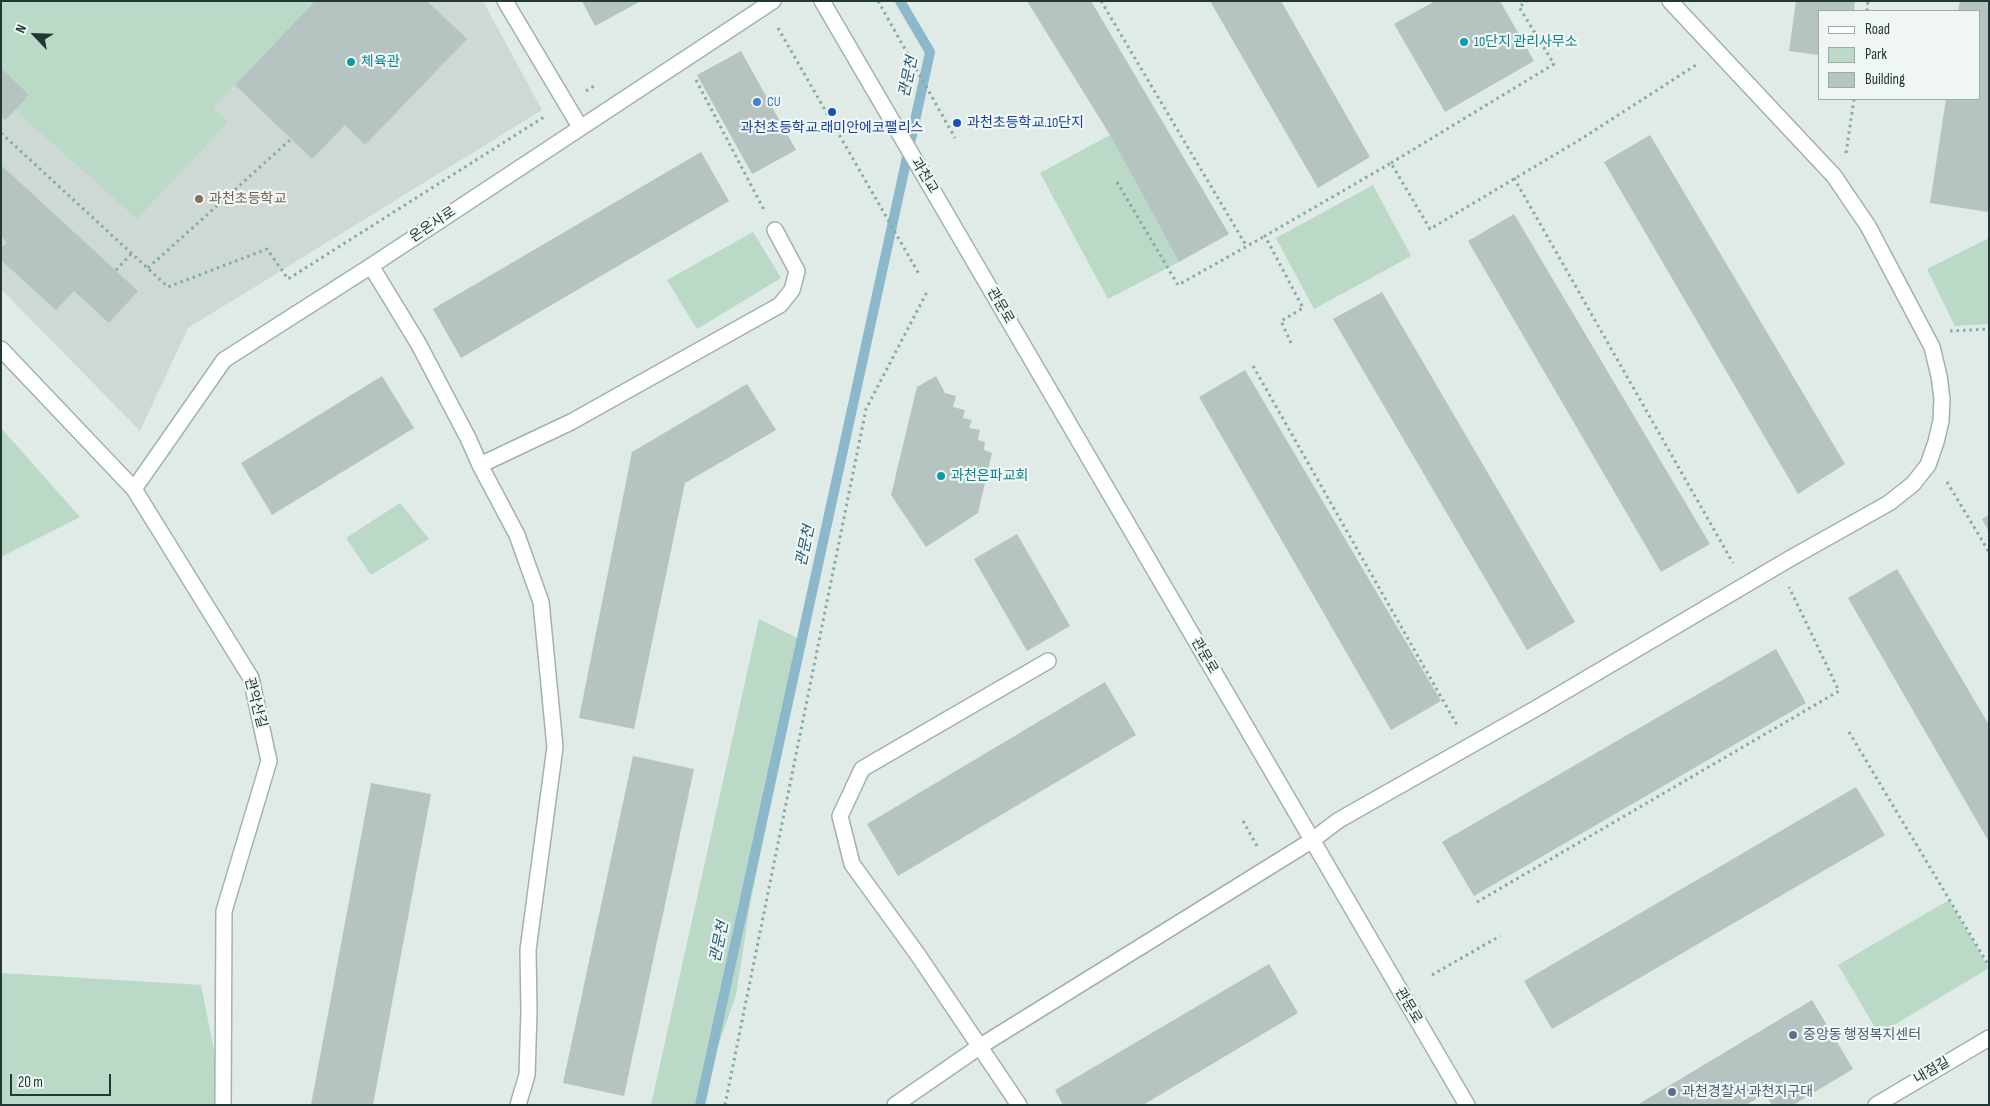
<!DOCTYPE html>
<html>
<head>
<meta charset="utf-8">
<style>
  body { margin:0 }
  #map { position:relative; width:1990px; height:1106px; overflow:hidden; background:#e0eae6; font-family:"Sofia Sans Condensed",sans-serif }
  canvas { display:block }
  .frame { position:absolute; inset:0; border:2px solid #223835; pointer-events:none }
  .legend { position:absolute; left:1818px; top:10px; width:162px; height:90px; box-sizing:border-box; background:#f0f6f4; border:1px solid #9eaaa8; margin:0; padding:6px 9px; list-style:none; font-size:15px; color:#223835 }
  .legend li { display:flex; align-items:center; gap:10px; height:25px }
  .legend b { width:25px; border:1px solid #9eaaa8 }
  .north { position:absolute; left:10px; top:10px; width:50px; height:50px; -webkit-text-stroke:4px #f0f6f4; paint-order:stroke; rotate:294deg; font-size:14px; font-weight:700; line-height:20px; text-align:center; color:#223835 }
  .north::after { content:''; display:block; margin:auto; width:18px; height:22px; background:#223835; clip-path:polygon(50% 0,100% 100%,50% 72%,0 100%) }
  .scale { position:absolute; left:10px; top:1074px; width:101px; height:22px; box-sizing:border-box; border:2px solid #223835; border-top:0; padding-left:6px; font-size:15px; line-height:18px; white-space:nowrap; color:#223835; -webkit-text-stroke:4px #f0f6f4; paint-order:stroke }
</style>
</head>
<body>
<div id="map">
<canvas width="1990" height="1106"></canvas>
<div class="frame"></div>
<ul class="legend">
<li><b style="height:6px;background:#fff"></b>Road</li>
<li><b style="height:14px;background:#bad9c7"></b>Park</li>
<li><b style="height:14px;background:#b5c4c0"></b>Building</li>
</ul>
<div class="north">N</div>
<div class="scale">20 m</div>
</div>
<script>
const c = document.querySelector('canvas').getContext('2d');
c.lineJoin = 'round';
function fillPath(path, color) { c.fillStyle = color; c.fill(path, 'evenodd'); }
const shape = rows => new Path2D(rows.map(r => 'M' + r).join(''));
function strokePath(path, color, width, dash) { c.strokeStyle = color; c.lineWidth = width; c.lineCap = dash ? 'butt' : 'round'; c.setLineDash(dash || []); c.stroke(path); }
function drawText(font, color, halo, rows, align = 'center') {
  c.font = font + ' "Sofia Sans Condensed","Noto Sans KR",sans-serif'; c.lineWidth = 4.5; c.setLineDash([]); c.textBaseline = 'middle'; c.strokeStyle = halo; c.fillStyle = color; for (const [text, x, y, turn = 0] of rows) {
    c.save(); c.translate(x, y); c.rotate((+turn || 0) * Math.PI / 180); c.textAlign = isNaN(turn) ? turn : align; if (halo) c.strokeText(text, 0, 0); c.fillText(text, 0, 0); c.restore();
  }
}
fillPath(shape([
  [1,1,483,1,542,110,188,328,140,431,1,289]
]), '#ced9d6');
fillPath(shape([
  [1,1,315,1,213,107,228,122,137,219,15,110,29,95,1,68],
  [1110,135,1179,262,1108,299,1040,173],
  [1373,185,1411,256,1314,309,1276,238],
  [753,232,781,278,697,329,667,280],
  [1989,238,1989,324,1955,326,1927,269],
  [1,428,80,517,1,557],
  [400,503,429,539,371,575,346,538],
  [759,619,805,642,751,899,736,995,705,1083,704,1105,651,1105],
  [1949,900,1989,968,1879,1034,1838,965],
  [1,973,201,985,225,1105,1,1105]
]), '#bad9c7');
strokePath(shape([
  [700,1105,930,52,900,1]
]), '#8bb9cb', 10);
fillPath(shape([
  [315,1,427,1,467,39,365,145,345,125,312,159,235,85],
  [582,1,641,1,595,26],
  [1027,1,1091,1,1229,234,1179,262,1110,135],
  [1210,1,1281,1,1370,157,1318,188],
  [1435,1,1500,1,1534,61,1445,112,1394,24],
  [1796,1,1855,1,1854,11,1819,11,1819,55,1789,51],
  [1960,1,1989,1,1988,212,1930,203,1946,99,1979,99,1979,11,1958,11],
  [741,51,796,150,752,174,697,75],
  [1,68,29,95,5,120,1,116],
  [1650,135,1845,464,1798,494,1604,162],
  [701,152,729,201,461,358,433,309],
  [1,165,138,291,109,323,74,291,56,310,1,260,1,248,7,242,1,237],
  [1514,214,1710,544,1661,572,1468,241],
  [1382,292,1575,622,1527,650,1333,319],
  [1245,370,1441,701,1391,730,1199,397],
  [382,376,414,428,272,515,241,463],
  [936,376,945,393,956,396,953,407,965,410,963,418,972,420,969,428,980,430,978,440,985,442,984,450,992,453,978,513,926,547,891,495,917,387],
  [747,384,776,430,685,483,634,729,579,718,632,452],
  [1989,515,1989,532,1982,519],
  [1017,534,1070,626,1027,651,974,559],
  [1897,569,1989,725,1989,842,1848,598],
  [1776,649,1806,703,1474,896,1442,842],
  [1105,682,1136,735,898,876,867,824],
  [633,756,694,769,624,1096,563,1083],
  [371,783,431,794,373,1105,311,1105],
  [1856,787,1885,835,1552,1029,1524,981],
  [1269,964,1298,1013,1143,1105,1063,1105,1055,1090],
  [1812,1000,1853,1069,1793,1105,1772,1105,1765,1094,1746,1105,1637,1105]
]), '#b5c4c0');
const street = shape([
  [505,1,580,127],
  [371,266,418,343,468,438,480,465,517,535,541,602,555,747,528,950,529,1011,527,1075,518,1105],
  [480,465,571,422,780,305,792,290,797,271,775,230],
  [895,1105,979,1047,1311,841,1339,820,1535,709,1791,558,1889,503,1913,484,1928,465,1936,442,1941,421,1942,399,1939,376,1932,347,1868,226,1834,176,1670,1],
  [1019,1105,918,955,852,864,840,816,862,769,1048,661],
  [1876,1105,1989,1038]
]);
const secondary = shape([
  [822,1,1467,1105],
  [1,349,134,489,251,678,269,761,224,911,223,1105],
  [134,489,224,360,371,266,773,1]
]);
strokePath(street, '#a3b1ad', 18);
strokePath(secondary, '#a0b4b0', 18);
strokePath(shape([
  [878,1,955,138],
  [1101,1,1247,247],
  [1867,11,1868,1],
  [778,28,919,274],
  [696,80,764,210],
  [586,91,597,84],
  [1,133,168,287,267,249,288,279,544,117],
  [1846,153,1854,99],
  [1391,163,1554,64,1519,7,1527,1],
  [1514,178,1733,563],
  [1117,182,1178,285,1265,236],
  [148,268,291,139],
  [116,270,132,253],
  [1950,331,1989,329],
  [1291,343,1281,321,1303,308,1265,236,1391,163,1430,229,1581,139,1696,65],
  [1253,366,1457,725],
  [1947,482,1989,552],
  [1849,732,1989,966],
  [1243,821,1257,846],
  [1477,902,1839,691,1789,587],
  [1432,975,1500,936],
  [725,1105,866,409,928,290]
]), '#82aba4', 3, [2.5, 4]);
strokePath(street, '#fff', 15);
strokePath(secondary, '#fff', 15);
for (const [x, y, r, color] of [
  [1464,42,5,"#0f9aa8"],
  [351,62,5,"#0f9aa8"],
  [757,102,5,"#3f7fe0"],
  [832,112,5,"#1a4fb4"],
  [957,123,5,"#1a4fb4"],
  [199,199,5,"#8d6e63"],
  [941,476,5,"#0f9aa8"],
  [1793,1035,5,"#5c6f8a"],
  [1672,1092,5,"#5c6f8a"]
]) { const dot = new Path2D(); dot.arc(x, y, r, 0, 2 * Math.PI); c.fillStyle = color; c.fill(dot); strokePath(dot, '#f0f6f4', 2); }
drawText('14px', '#0d838f', '#f0f6f4', [
  ["10단지 관리사무소",1474,42],
  ["체육관",361,62],
  ["과천은파교회",951,476]
], 'left');
drawText('14px', '#366cbe', '#f0f6f4', [
  ["CU",767,102]
], 'left');
drawText('14px', '#164399', '#f0f6f4', [
  ["과천초등학교.10단지",967,123],
  ["과천초등학교.래미안에코팰리스",832,128,"center"]
], 'left');
drawText('14px', '#223835', '#f0f6f4', [
  ["과천교",924,176,59],
  ["온온사로",433,225,-34],
  ["관문로",1000,306,60],
  ["관문로",1204,656,60],
  ["관악산길",255,703,75],
  ["관문로",1408,1006,59],
  ["내점길",1932,1071,-30]
]);
drawText('14px', '#785e54', '#f0f6f4', [
  ["과천초등학교",209,199]
], 'left');
drawText('14px', '#4e5e75', '#f0f6f4', [
  ["중앙동 행정복지센터",1803,1035],
  ["과천경찰서 과천지구대",1682,1092]
], 'left');
drawText('italic 15px', '#205870', '#f0f6f4', [
  ["관문천",909,77,-78],
  ["관문천",806,546,-78],
  ["관문천",720,942,-78]
]);
</script>
</body>
</html>
